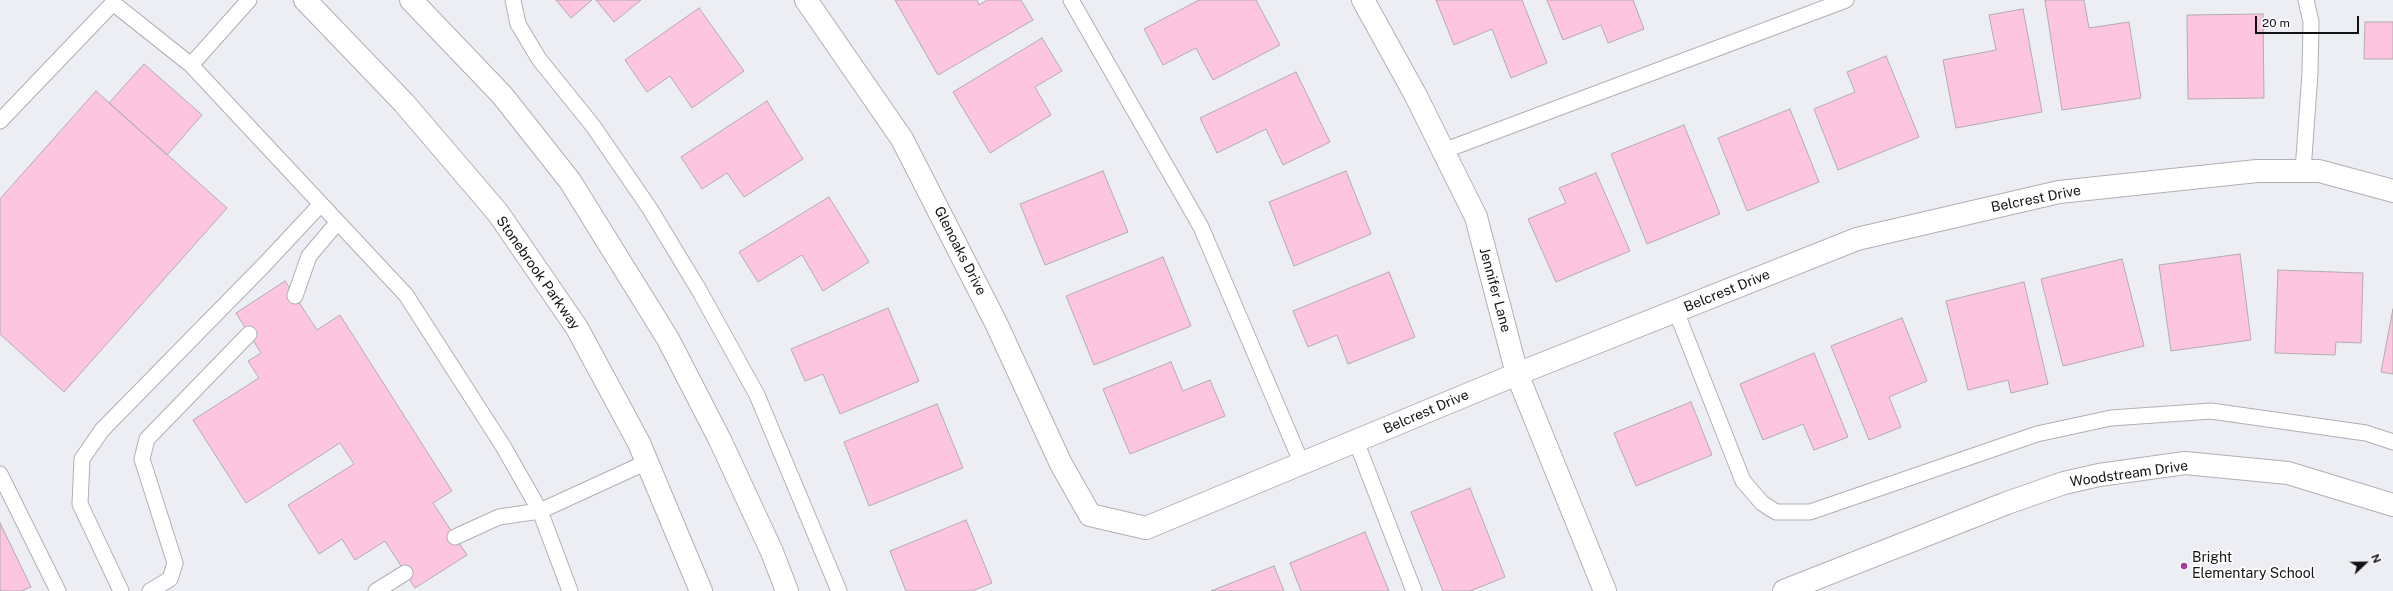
<!DOCTYPE html>
<html>
<head>
<meta charset="utf-8">
<style>
  body { margin:0 }
  #map { position:relative; width:2393px; height:591px; overflow:hidden; background:#edeef4; font-family:"Public Sans",sans-serif }
  canvas { display:block }
  .north { position:absolute; left:2345px; top:543px; width:40px; height:40px; -webkit-text-stroke:3px #fff; paint-order:stroke; rotate:68deg; font-size:11px; font-weight:700; line-height:16px; text-align:center; color:#121314 }
  .north::after { content:''; display:block; margin:auto; width:14px; height:18px; background:#121314; clip-path:polygon(50% 0,100% 100%,50% 72%,0 100%) }
  .scale { position:absolute; left:2255px; top:16px; width:104px; height:18px; box-sizing:border-box; border:2px solid #121314; border-top:0; padding-left:5px; font-size:12px; line-height:14px; white-space:nowrap; color:#121314; -webkit-text-stroke:3px #fff; paint-order:stroke }
</style>
</head>
<body>
<div id="map">
<canvas width="2393" height="591"></canvas>
<div class="north">N</div>
<div class="scale">20 m</div>
</div>
<script>
const c = document.querySelector('canvas').getContext('2d');
c.lineJoin = 'round';
function fillPath(path, color) { c.fillStyle = color; c.fill(path, 'evenodd'); }
const shape = rows => new Path2D(rows.map(r => 'M' + r).join(''));
function strokePath(path, color, width, dash) { c.strokeStyle = color; c.lineWidth = width; c.lineCap = dash ? 'butt' : 'round'; c.setLineDash(dash || []); c.stroke(path); }
function drawText(font, color, halo, rows, align = 'center') {
  c.font = font + ' "Public Sans",sans-serif'; c.lineWidth = 3.5; c.setLineDash([]); c.textBaseline = 'middle'; c.strokeStyle = halo; c.fillStyle = color; for (const [text, x, y, turn = 0] of rows) {
    c.save(); c.translate(x, y); c.rotate((+turn || 0) * Math.PI / 180); c.textAlign = isNaN(turn) ? turn : align; if (halo) c.strokeText(text, 0, 0); c.fillText(text, 0, 0); c.restore();
  }
}
const building = shape([
  [556,0,592,0,571,18,556,0],
  [596,0,641,0,614,22,596,0],
  [895,0,977,0,979,5,987,0,1021,0,1033,20,938,75,895,0],
  [1199,0,1256,0,1280,45,1213,80,1196,48,1163,65,1144,29,1199,0],
  [1436,0,1522,0,1547,63,1511,78,1492,29,1454,45,1436,0],
  [1547,0,1633,0,1644,29,1608,43,1601,25,1563,40,1547,0],
  [2045,0,2084,0,2089,28,2129,22,2141,98,2062,110,2045,0],
  [699,8,744,71,692,108,670,76,647,92,625,60,699,8],
  [2023,9,2042,112,1956,128,1943,60,1996,50,1989,15,2023,9],
  [2263,14,2264,98,2188,99,2187,15,2263,14],
  [2365,22,2393,22,2393,59,2364,59,2365,22],
  [1042,38,1062,71,1035,87,1051,115,990,153,953,92,1042,38],
  [1886,56,1919,137,1838,170,1814,109,1855,92,1847,72,1886,56],
  [144,64,202,115,167,155,109,103,144,64],
  [1296,72,1330,142,1283,165,1266,129,1217,153,1200,118,1296,72],
  [96,91,227,208,64,392,0,334,0,199,96,91],
  [767,101,803,159,744,197,727,173,702,189,681,157,767,101],
  [1790,109,1819,182,1747,211,1718,138,1790,109],
  [1684,125,1720,214,1647,244,1611,154,1684,125],
  [1103,171,1128,232,1045,265,1020,204,1103,171],
  [1346,171,1371,234,1294,266,1269,202,1346,171],
  [1596,173,1630,251,1556,282,1528,219,1566,203,1559,188,1596,173],
  [829,197,869,262,823,291,802,255,758,282,739,252,829,197],
  [2240,254,2251,340,2171,351,2159,265,2240,254],
  [1163,257,1191,326,1094,365,1066,296,1163,257],
  [2122,259,2144,346,2063,366,2041,279,2122,259],
  [2278,270,2363,273,2361,343,2336,342,2335,355,2275,353,2278,270],
  [1389,272,1415,337,1348,364,1337,335,1308,347,1293,311,1389,272],
  [285,281,317,330,340,315,452,491,433,503,467,555,415,588,385,541,355,560,342,539,319,554,288,505,354,464,340,443,246,503,193,420,259,378,248,361,261,353,236,313,285,281],
  [2024,282,2048,384,2011,393,2008,380,1968,390,1946,301,2024,282],
  [888,308,919,381,840,414,823,374,805,381,791,349,888,308],
  [2393,309,2393,374,2381,372,2393,309],
  [1902,318,1927,381,1889,397,1901,427,1869,440,1831,346,1902,318],
  [1814,353,1848,437,1814,450,1803,424,1763,440,1740,384,1814,353],
  [1171,362,1183,391,1210,380,1225,416,1130,454,1103,389,1171,362],
  [1691,402,1712,455,1636,486,1614,433,1691,402],
  [937,404,963,468,869,506,844,442,937,404],
  [1470,488,1505,577,1470,591,1443,591,1411,512,1470,488],
  [966,520,992,583,972,591,906,591,890,551,966,520],
  [0,523,31,587,22,591,0,591,0,523],
  [1365,532,1389,591,1301,591,1290,563,1365,532],
  [1274,566,1284,591,1211,591,1274,566]
]);
fillPath(building, '#fec5e1');
strokePath(building, '#b1abae', 1);
const lane = shape([
  [513,0,518,24,539,59,593,126,650,209,699,290,757,395,839,591],
  [1071,0,1201,227,1302,464],
  [191,65,406,295,503,446,540,511,570,591],
  [0,121,113,3,191,65,249,0],
  [1443,151,1846,0],
  [2303,171,2310,73,2311,22,2306,0],
  [295,296,309,256,337,223],
  [1676,311,1743,481,1762,503,1776,512,1810,512,2037,434,2111,418,2211,411,2366,433,2393,442],
  [1356,441,1414,591],
  [0,474,58,591],
  [455,537,499,517,540,511,647,462],
  [121,591,80,504,82,459,102,430,264,265,321,204],
  [150,591,170,579,175,563,142,459,147,439,249,334],
  [376,591,405,573]
]);
const street = shape([
  [806,0,902,139,996,323,1061,464,1090,515,1146,528,1517,374,1857,239,2059,192,2257,171,2319,171,2393,191],
  [1363,0,1415,94,1476,217,1517,374,1605,591]
]);
const secondary = shape([
  [305,0,404,103,498,213,577,328,639,443,701,591],
  [411,0,502,95,570,181,668,339,720,440,772,552,787,591],
  [1784,591,2007,503,2064,483,2099,475,2185,463,2288,473,2393,505]
]);
strokePath(lane, '#afb0b5', 17);
strokePath(street, '#afb0b5', 24);
strokePath(secondary, '#afb0b5', 24);
strokePath(lane, '#fff', 15);
strokePath(street, '#fff', 22);
strokePath(secondary, '#fff', 22);
for (const [x, y, r, color] of [
  [2184,566,4,"#a53c9e"]
]) { const dot = new Path2D(); dot.arc(x, y, r, 0, 2 * Math.PI); c.fillStyle = color; c.fill(dot); strokePath(dot, '#fff', 1.5); }
drawText('14px', '#121314', '#fff', [
  ["Belcrest Drive",2036,199,-11],
  ["Glenoaks Drive",960,251,63],
  ["Stonebrook Parkway",538,273,55],
  ["Jennifer Lane",1495,290,75],
  ["Belcrest Drive",1727,291,-22],
  ["Belcrest Drive",1426,412,-23],
  ["Woodstream Drive",2129,474,-8]
]);
drawText('14px', '#121314', '#fff', [
  ["Bright",2192,558],
  ["Elementary School",2192,574]
], 'left');
</script>
</body>
</html>
